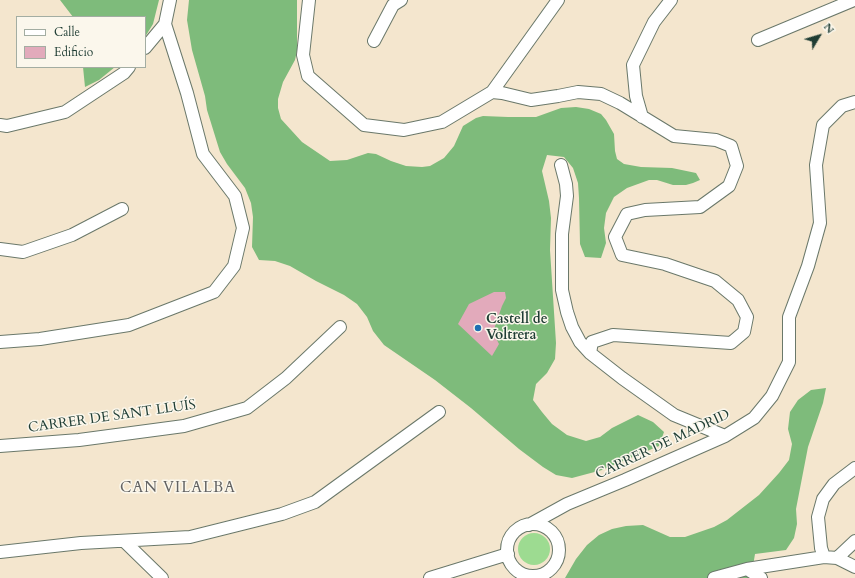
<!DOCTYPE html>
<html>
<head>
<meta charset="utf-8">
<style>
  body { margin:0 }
  #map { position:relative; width:855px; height:578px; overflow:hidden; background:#f4e6ce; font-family:Cardo,serif }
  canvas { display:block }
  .legend { position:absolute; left:16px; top:16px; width:130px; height:52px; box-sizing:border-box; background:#fbf7ec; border:1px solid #a3ada2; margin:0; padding:5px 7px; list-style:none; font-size:12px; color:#1f3d34 }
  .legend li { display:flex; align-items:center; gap:8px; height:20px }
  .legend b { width:20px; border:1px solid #a3ada2 }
  .north { position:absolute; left:799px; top:16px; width:40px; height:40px; -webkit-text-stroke:3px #fbf7ec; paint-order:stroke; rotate:52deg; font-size:11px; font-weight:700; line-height:16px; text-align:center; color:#1f3d34 }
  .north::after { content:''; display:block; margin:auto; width:14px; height:18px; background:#1f3d34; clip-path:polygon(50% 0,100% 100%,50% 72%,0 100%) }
</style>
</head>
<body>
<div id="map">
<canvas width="855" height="578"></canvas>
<ul class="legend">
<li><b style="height:5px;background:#fff"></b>Calle</li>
<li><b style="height:11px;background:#e2aabb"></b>Edificio</li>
</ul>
<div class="north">N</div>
</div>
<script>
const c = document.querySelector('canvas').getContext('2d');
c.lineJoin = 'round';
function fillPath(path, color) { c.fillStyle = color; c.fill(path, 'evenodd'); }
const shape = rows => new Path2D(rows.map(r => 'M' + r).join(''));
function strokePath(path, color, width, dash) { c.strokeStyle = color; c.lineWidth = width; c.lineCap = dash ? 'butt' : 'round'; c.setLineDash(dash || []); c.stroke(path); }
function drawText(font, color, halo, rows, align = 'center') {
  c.font = font + ' Cardo,serif'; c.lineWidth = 3; c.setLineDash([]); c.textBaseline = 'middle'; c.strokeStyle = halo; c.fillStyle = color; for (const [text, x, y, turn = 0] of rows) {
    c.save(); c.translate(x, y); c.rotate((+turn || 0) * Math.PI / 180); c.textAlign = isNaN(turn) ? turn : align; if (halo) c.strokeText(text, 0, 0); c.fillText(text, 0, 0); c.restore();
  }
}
fillPath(shape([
  '518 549a16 16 0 1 1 32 0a16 16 0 1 1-32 0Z'
]), '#9ddb91');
fillPath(shape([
  [60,0,159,0,153,24,145,37,145,17,73,17],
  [189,0,297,0,297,51,295,60,283,82,278,99,278,108,281,119,302,142,330,161,347,160,368,153,376,154,391,161,406,166,422,167,430,166,444,158,454,146,463,126,476,118,483,116,508,117,536,117,561,108,576,107,589,109,601,114,606,120,614,134,615,151,617,159,624,164,641,167,672,168,696,173,700,180,693,183,686,185,673,185,657,180,649,180,627,188,614,197,606,213,604,228,606,243,601,258,585,257,580,244,579,198,578,183,573,168,564,157,547,155,542,171,549,201,551,218,550,250,556,343,555,359,547,373,536,384,533,400,542,412,552,424,567,435,586,441,600,437,612,428,638,415,653,422,664,432,659,446,602,470,572,478,556,475,543,467,519,449,471,408,435,380,384,345,373,331,367,317,357,304,344,295,316,281,290,266,275,261,259,260,252,247,253,217,251,203,245,188,227,164,220,152,207,110,205,96,192,50,187,20],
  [83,67,115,67,99,80,85,87],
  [826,388,823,403,808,447,796,509,797,524,794,538,786,550,755,554,751,578,565,578,576,559,587,545,599,535,612,529,626,526,643,525,670,537,685,537,714,527,727,520,759,495,779,473,789,460,792,444,788,429,790,412,798,400,811,390]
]), '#7ebb7b');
fillPath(shape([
  [494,292,505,292,506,298,502,306,493,332,499,344,492,356,458,324,469,304]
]), '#e2aabb');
const minor = shape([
  [309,0,303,55,308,76,364,125,404,130,442,122,492,92,558,0],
  [758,40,854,0],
  [374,41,393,5,401,0],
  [145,48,165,24,170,0],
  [492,92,502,93,531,100,558,96,578,92,601,94,620,103,674,136,716,140,731,146,737,166,729,186,700,207,645,210,627,214,615,237,622,255,665,264,715,281,738,300,747,317,744,332,731,343,613,335,592,342,590,353],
  [642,117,636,96,633,65,654,22,671,0],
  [0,125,7,126,65,112,124,73,129,67],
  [561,165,566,184,567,196,562,234,562,290,567,312,572,327,580,342,590,353,622,378,674,415,725,436],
  [0,249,23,252,72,235,122,209],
  [0,342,40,339,129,325,214,292,234,266,243,228,235,196,203,154,187,93,165,24],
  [0,446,79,440,184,426,247,408,286,378,340,327],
  '507 550a26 26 0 1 1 52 0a26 26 0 1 1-52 0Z',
  [529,525,567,504,625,480,725,436,754,418,772,396,789,362,789,317,808,266,820,223,816,165,823,125,842,106,855,102],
  [124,541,162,578],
  [0,552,81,543,190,537,282,514,315,502,439,412],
  [824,557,821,548,818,517,823,499,834,484,855,468],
  [837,558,855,541],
  [747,569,761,578],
  [430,578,508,554],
  [714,578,747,569,824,557,837,558,855,567]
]);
strokePath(minor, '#6a786a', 14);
strokePath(minor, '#fff', 12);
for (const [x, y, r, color] of [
  [478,328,4,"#1f6fb2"]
]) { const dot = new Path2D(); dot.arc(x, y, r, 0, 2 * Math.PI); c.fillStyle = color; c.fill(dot); strokePath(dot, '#fbf7ec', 1.5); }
drawText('bold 14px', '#1f3d34', '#fbf7ec', [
  ["Castell de",486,320],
  ["Voltrera",486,336]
], 'left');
drawText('14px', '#1f3d34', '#fbf7ec', [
  ["CARRER DE SANT LLUÍS",112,417,-8],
  ["CARRER DE MADRID",663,445,-25]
]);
c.letterSpacing = '1px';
drawText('15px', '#636363', '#fbf7ec', [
  ["CAN VILALBA",178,489]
]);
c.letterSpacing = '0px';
</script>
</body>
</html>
